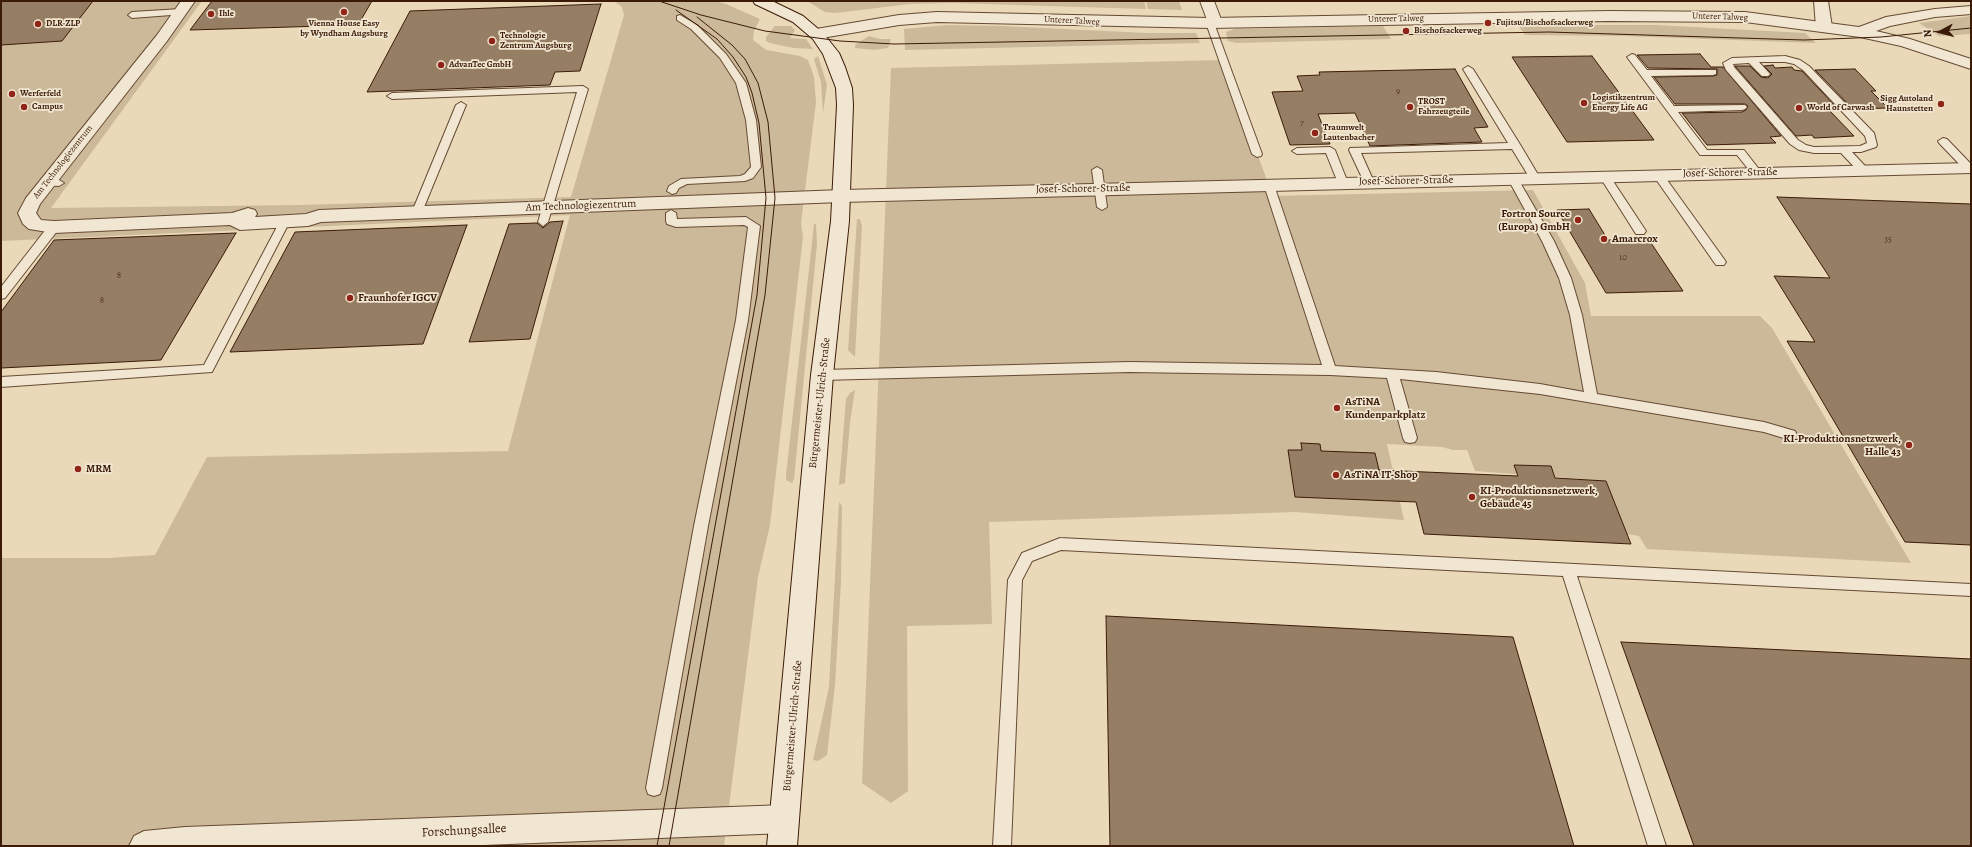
<!DOCTYPE html>
<html>
<head>
<meta charset="utf-8">
<style>
  body { margin:0 }
  #map { position:relative; width:1972px; height:847px; overflow:hidden; background:#e9d9b8; font-family:Alegreya,serif }
  canvas { display:block }
  .frame { position:absolute; inset:0; border:2px solid #3b1b07; pointer-events:none }
  .north { position:absolute; left:1920px; top:12px; width:40px; height:40px; -webkit-text-stroke:3px #f1e6d1; paint-order:stroke; rotate:263deg; font-size:11px; font-weight:700; line-height:16px; text-align:center; color:#3b1b07 }
  .north::after { content:''; display:block; margin:auto; width:14px; height:18px; background:#3b1b07; clip-path:polygon(50% 0,100% 100%,50% 72%,0 100%) }
</style>
</head>
<body>
<div id="map">
<canvas width="1972" height="847"></canvas>
<div class="frame"></div>
<div class="north">N</div>
</div>
<script>
const c = document.querySelector('canvas').getContext('2d');
c.lineJoin = 'round';
function fillPath(path, color) { c.fillStyle = color; c.fill(path, 'evenodd'); }
const shape = rows => new Path2D(rows.map(r => 'M' + r).join(''));
function strokePath(path, color, width, dash) { c.strokeStyle = color; c.lineWidth = width; c.lineCap = dash ? 'butt' : 'round'; c.setLineDash(dash || []); c.stroke(path); }
function drawText(font, color, halo, rows, align = 'center') {
  c.font = font + ' Alegreya,serif'; c.lineWidth = 3.5; c.setLineDash([]); c.textBaseline = 'middle'; c.strokeStyle = halo; c.fillStyle = color; for (const [text, x, y, turn = 0] of rows) {
    c.save(); c.translate(x, y); c.rotate((+turn || 0) * Math.PI / 180); c.textAlign = isNaN(turn) ? turn : align; if (halo) c.strokeText(text, 0, 0); c.fillText(text, 0, 0); c.restore();
  }
}
fillPath(shape([
  [1,1,202,1,51,208,301,205,571,197,624,15,622,7,614,1,715,1,726,4,760,19,754,31,753,40,766,50,800,56,808,60,814,77,816,102,801,223,803,237,770,525,758,577,724,846,1,846,1,558,108,558,155,555,207,457,508,451,570,215,1,241],
  [807,1,1144,1,1146,9,952,3,910,4,835,13,825,12],
  [1146,1,1179,1,1182,10,1148,9],
  [1971,16,1971,34,1939,36,1919,23],
  [948,25,1002,26,1147,33,1196,33,1200,43,905,50,904,29],
  [1518,25,1655,25,1805,33,1816,43,1624,36,1525,35],
  [775,26,791,26,795,30,790,38,806,39,813,49,793,48,770,43,766,41,766,37],
  [1383,26,1391,39,1236,43,1228,41,1226,32,1235,29],
  [869,36,880,39,891,39,888,48,874,50,855,48,855,45],
  [818,56,827,85,823,113,821,82,814,59],
  [1222,60,1273,196,1533,190,1585,283,1591,316,1760,316,1772,328,1911,563,1647,549,1639,536,1627,534,1606,481,1475,471,1467,450,1453,450,1442,447,1387,444,1404,520,1295,512,989,522,992,624,907,626,908,791,891,803,862,783,891,68],
  [857,219,860,219,862,226,855,357,848,350],
  [814,224,816,224,817,244,794,479,792,483,786,480,786,475],
  [855,390,850,422,845,483,839,485,846,399,850,393],
  [839,502,842,506,841,582,835,685,827,755,818,761,813,760,829,687]
]), '#cbb99a');
const building = shape([
  [1,1,93,1,62,41,1,45,1,1],
  [212,1,372,1,358,25,190,30,212,1],
  [601,4,580,71,555,72,550,85,367,92,410,11,601,4],
  [1700,54,1711,67,1723,67,1781,136,1770,137,1776,143,1707,145,1682,113,1742,112,1746,110,1748,106,1745,104,1675,104,1654,77,1713,76,1717,75,1717,69,1648,68,1637,55,1700,54],
  [1592,56,1654,140,1567,142,1512,57,1592,56],
  [1773,65,1775,68,1792,67,1794,70,1802,71,1838,109,1829,110,1854,136,1814,138,1812,135,1796,136,1735,66,1750,66,1761,77,1768,78,1772,74,1764,66,1773,65],
  [1455,69,1488,127,1474,128,1482,142,1370,146,1355,113,1318,114,1330,144,1290,145,1272,92,1303,91,1297,76,1320,75,1319,72,1455,69],
  [1855,69,1876,91,1871,91,1888,108,1853,109,1815,70,1855,69],
  [1777,197,1971,204,1971,545,1905,542,1787,341,1815,342,1774,276,1830,278,1777,197],
  [1589,209,1608,240,1649,240,1683,291,1606,293,1557,210,1589,209],
  [563,221,530,339,469,342,509,224,537,223,543,228,550,222,563,221],
  [467,225,423,344,230,352,295,232,467,225],
  [236,233,161,360,1,368,1,312,54,240,236,233],
  [1301,443,1320,444,1321,451,1375,453,1379,470,1518,476,1514,465,1551,466,1555,478,1606,481,1631,544,1424,534,1416,502,1295,497,1288,450,1302,450,1301,443],
  [1106,616,1513,637,1574,846,1110,846,1106,616],
  [1621,642,1971,659,1971,846,1694,846,1621,642]
]);
fillPath(building, '#957e63');
strokePath(building, '#3b1b07', 1);
const service = shape([
  [181,9,184,10,184,14,132,18,128,15,132,12,181,9],
  [680,15,697,25,726,54,746,83,756,120,761,167,753,178,745,181,687,184,679,188,676,193,672,194,667,191,669,186,681,179,740,176,745,174,751,167,746,120,736,83,720,58,691,29,677,20,677,16,680,15],
  [1210,20,1214,23,1262,154,1261,156,1257,157,1252,154,1206,23,1210,20],
  [1632,54,1635,55,1647,70,1716,70,1716,74,1713,75,1651,76,1674,106,1745,105,1747,107,1745,109,1742,110,1678,112,1707,150,1744,150,1762,173,1761,175,1753,175,1737,155,1700,155,1627,57,1632,54],
  [1785,56,1800,60,1809,66,1874,133,1877,145,1876,147,1861,152,1852,152,1867,168,1868,170,1867,172,1859,172,1841,153,1814,153,1799,150,1790,144,1726,70,1723,63,1732,58,1785,56],
  [1759,62,1785,62,1794,64,1803,70,1865,136,1867,143,1860,146,1814,147,1806,145,1798,140,1734,67,1733,64,1749,63,1762,76,1768,76,1770,74,1759,62],
  [1468,66,1473,69,1521,146,1540,178,1539,180,1531,180,1512,149,1361,153,1374,182,1369,185,1365,184,1349,150,1350,148,1508,143,1463,69,1468,66],
  [583,86,588,89,548,222,543,226,538,222,577,92,392,99,387,96,392,93,583,86],
  [461,102,466,105,422,212,417,215,413,214,412,212,456,105,461,102],
  [1943,138,1947,139,1971,164,1971,171,1965,170,1939,143,1938,141,1943,138],
  [1330,147,1335,150,1348,183,1347,185,1339,185,1338,183,1326,153,1297,154,1292,151,1297,148,1330,147],
  [1097,167,1102,170,1107,207,1102,210,1097,207,1092,170,1097,167],
  [1658,172,1662,173,1724,259,1726,262,1724,265,1716,265,1653,175,1658,172],
  [1605,174,1609,175,1644,228,1646,231,1644,234,1636,234,1600,177,1605,174],
  [1513,176,1518,179,1554,241,1571,278,1582,315,1597,394,1764,422,1795,431,1797,435,1795,439,1790,440,1764,432,1540,394,1400,379,1417,438,1415,442,1410,443,1405,442,1403,438,1387,378,1330,375,1129,372,822,380,818,378,816,375,818,372,822,370,1129,362,1322,365,1264,185,1269,182,1274,185,1335,366,1436,372,1540,384,1584,392,1570,315,1559,278,1542,241,1508,179,1513,176],
  [47,180,59,180,64,183,59,186,43,185,42,183,43,181,47,180],
  [671,210,676,213,677,219,746,217,760,226,748,320,708,526,662,788,660,794,654,796,648,794,646,788,694,526,736,320,748,227,744,225,676,227,667,224,666,221,666,213,671,210],
  [285,217,290,221,212,372,1,387,1,377,204,365,280,221,285,217],
  [54,223,60,227,58,230,5,298,1,299,1,287,50,224,54,223],
  [1060,538,1971,584,1971,596,1577,576,1666,846,1648,846,1563,576,1061,550,1032,561,1022,580,1011,846,993,846,1008,580,1022,553,1060,538]
]);
const minor = shape([
  [181,1,195,1,167,41,40,204,36,213,41,220,54,221,232,213,248,208,255,210,257,214,255,217,306,214,319,210,842,190,848,192,851,196,848,200,842,202,321,222,308,226,240,230,230,225,54,233,29,229,23,224,18,213,26,198,157,35,181,1],
  [1200,1,1214,1,1222,22,1219,25,1209,25,1200,1],
  [1814,1,1828,1,1832,27,1829,30,1819,30,1816,27,1814,1]
]);
const tertiary = shape([
  [1971,6,1971,14,1935,17,1890,26,1876,31,1910,39,1971,59,1971,69,1901,46,1860,37,1745,22,1609,21,1210,28,937,22,899,25,816,39,811,37,808,34,811,31,816,29,899,15,937,12,1210,18,1609,11,1745,12,1859,27,1886,17,1935,9,1971,6],
  [1971,163,1971,173,842,202,836,200,833,196,836,192,842,190,1971,163],
  [785,805,795,809,799,819,795,829,785,833,459,846,129,846,134,836,144,831,185,827,785,805]
]);
const secondary = shape([
  [753,1,772,1,803,16,823,33,839,53,845,67,852,88,853,105,849,221,833,375,797,846,767,846,811,375,831,221,837,105,836,88,823,54,813,39,793,22,755,4,753,1]
]);
strokePath(service, '#664a33', 2);
strokePath(minor, '#664a33', 2);
strokePath(tertiary, '#664a33', 2);
strokePath(secondary, '#3b1b07', 2);
fillPath(service, '#f1e6d1');
fillPath(minor, '#f1e6d1');
fillPath(tertiary, '#f1e6d1');
fillPath(secondary, '#f1e6d1');
strokePath(shape([
  [659,1,701,15,765,31,840,41,894,44,1549,32,1804,40,1881,37,1971,28],
  [657,846,757,295,766,198,759,123,752,93,746,77,733,57,717,39,676,10],
  [669,846,765,295,775,198,768,122,758,83,745,59,732,45,697,17]
]), '#3b1b07', 1);
for (const [x, y, r, color] of [
  [344,12,4,"#8f2418"],
  [211,14,4,"#8f2418"],
  [1488,23,4,"#8f2418"],
  [38,24,4,"#8f2418"],
  [1406,31,4,"#8f2418"],
  [492,41,4,"#8f2418"],
  [441,65,4,"#8f2418"],
  [12,94,4,"#8f2418"],
  [1584,103,4,"#8f2418"],
  [1941,104,4,"#8f2418"],
  [24,107,4,"#8f2418"],
  [1410,107,4,"#8f2418"],
  [1799,108,4,"#8f2418"],
  [1315,133,4,"#8f2418"],
  [1578,220,4,"#8f2418"],
  [1604,239,4,"#8f2418"],
  [350,298,4,"#8f2418"],
  [1337,408,4,"#8f2418"],
  [1909,445,4,"#8f2418"],
  [78,469,4,"#8f2418"],
  [1336,475,4,"#8f2418"],
  [1472,497,4,"#8f2418"]
]) { const dot = new Path2D(); dot.arc(x, y, r, 0, 2 * Math.PI); c.fillStyle = color; c.fill(dot); strokePath(dot, '#f1e6d1', 1.5); }
drawText('bold 9px', '#3b1b07', '#f1e6d1', [
  ["Ihle",219,14],
  ["Fujitsu/Bischofsackerweg",1496,23],
  ["DLR-ZLP",46,24],
  ["Vienna House Easy",344,24,"center"],
  ["by Wyndham Augsburg",344,34,"center"],
  ["Bischofsackerweg",1414,31],
  ["Technologie",500,36],
  ["Zentrum Augsburg",500,46],
  ["AdvanTec GmbH",449,65],
  ["Werferfeld",20,94],
  ["Logistikzentrum",1592,98],
  ["Energy Life AG",1592,108],
  ["Sigg Autoland",1933,99,"right"],
  ["Haunstetten",1933,109,"right"],
  ["TROST",1418,102],
  ["Fahrzeugteile",1418,112],
  ["Campus",32,107],
  ["World of Carwash",1807,108],
  ["Traumwelt",1323,128],
  ["Lautenbacher",1323,138]
], 'left');
drawText('9px', '#3b1b07', '#f1e6d1', [
  ["Unterer Talweg",1720,17,2],
  ["Unterer Talweg",1396,19,-1],
  ["Unterer Talweg",1072,21,3],
  ["Am Technologiezentrum",63,162,-52]
]);
drawText('9px', '#52341e', null, [
  ["9",1398,92],
  ["7",1302,123],
  ["35",1888,240],
  ["10",1623,258],
  ["8",119,276],
  ["8",102,301]
]);
drawText('11px', '#3b1b07', '#f1e6d1', [
  ["Josef-Schorer-Straße",1730,173,-1],
  ["Josef-Schorer-Straße",1406,181,-1],
  ["Josef-Schorer-Straße",1083,189,-1],
  ["Am Technologiezentrum",581,206,-2],
  ["Bürgermeister-Ulrich-Straße",820,403,-84],
  ["Bürgermeister-Ulrich-Straße",793,726,-85]
]);
drawText('bold 11px', '#3b1b07', '#f1e6d1', [
  ["Fortron Source",1570,214,"right"],
  ["(Europa) GmbH",1570,227,"right"],
  ["Amarcrox",1612,239],
  ["Fraunhofer IGCV",358,298],
  ["AsTiNA",1345,402],
  ["Kundenparkplatz",1345,415],
  ["KI-Produktionsnetzwerk,",1901,439,"right"],
  ["Halle 43",1901,452,"right"],
  ["MRM",86,469],
  ["AsTiNA IT-Shop",1344,475],
  ["KI-Produktionsnetzwerk,",1480,491],
  ["Gebäude 45",1480,504]
], 'left');
drawText('13px', '#3b1b07', '#f1e6d1', [
  ["Forschungsallee",464,831,-3]
]);
</script>
</body>
</html>
